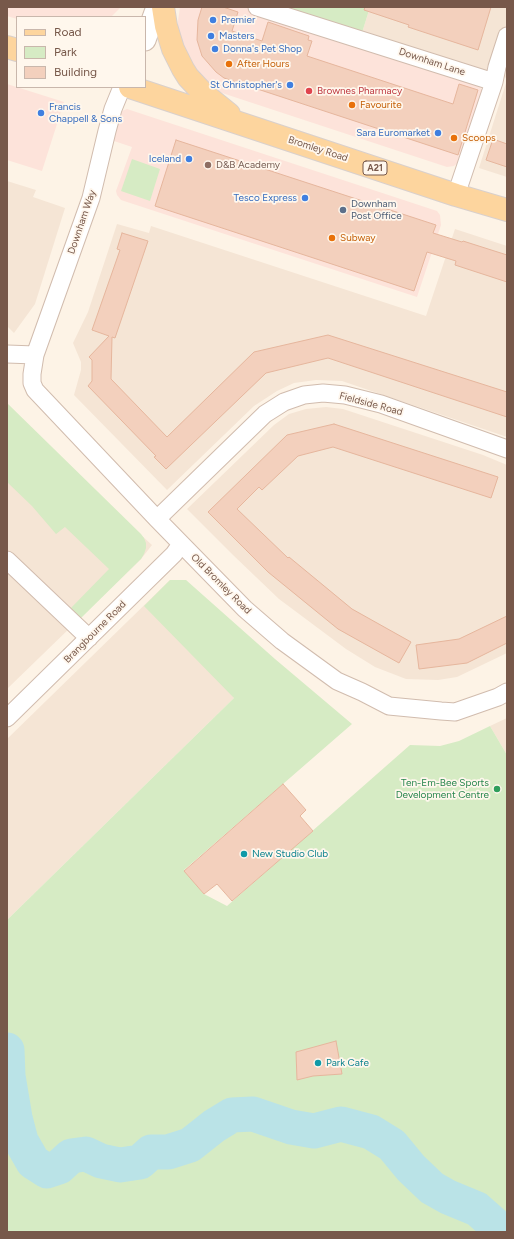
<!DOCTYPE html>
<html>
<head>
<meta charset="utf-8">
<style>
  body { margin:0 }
  #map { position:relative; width:514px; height:1239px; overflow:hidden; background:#fdf3e6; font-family:Figtree,sans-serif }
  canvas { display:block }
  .frame { position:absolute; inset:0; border:8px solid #77584a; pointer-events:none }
  .legend { position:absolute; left:16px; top:16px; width:130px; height:72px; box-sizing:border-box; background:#fff7ed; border:1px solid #c9b7ac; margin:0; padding:5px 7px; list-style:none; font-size:12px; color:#77584a }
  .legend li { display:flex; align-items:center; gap:8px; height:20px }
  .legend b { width:20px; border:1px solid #c9b7ac }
</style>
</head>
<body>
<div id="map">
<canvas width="514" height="1239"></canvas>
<div class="frame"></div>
<ul class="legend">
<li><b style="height:5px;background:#fdd59e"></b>Road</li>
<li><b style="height:11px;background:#d6ebc4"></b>Park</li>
<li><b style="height:11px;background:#f3d0bd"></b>Building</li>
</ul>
</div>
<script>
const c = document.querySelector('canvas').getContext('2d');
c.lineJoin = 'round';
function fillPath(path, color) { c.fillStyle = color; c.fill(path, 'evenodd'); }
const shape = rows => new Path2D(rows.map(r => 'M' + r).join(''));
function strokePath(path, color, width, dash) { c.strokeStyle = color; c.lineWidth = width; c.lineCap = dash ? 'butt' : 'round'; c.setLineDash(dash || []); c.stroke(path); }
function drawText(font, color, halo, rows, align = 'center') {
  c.font = font + ' Figtree,sans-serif'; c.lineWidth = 3.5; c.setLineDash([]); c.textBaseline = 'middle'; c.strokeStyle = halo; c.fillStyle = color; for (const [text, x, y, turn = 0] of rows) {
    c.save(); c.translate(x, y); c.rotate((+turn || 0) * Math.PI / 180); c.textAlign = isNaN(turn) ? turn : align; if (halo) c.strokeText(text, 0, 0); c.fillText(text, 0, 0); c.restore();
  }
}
fillPath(shape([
  [370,7,507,7,507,78,361,36],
  [507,80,507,177,479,168],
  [7,181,36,190,33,197,65,208,35,304,14,333,7,326],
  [117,224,149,233,151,226,426,316,455,229,507,246,507,437,342,381,316,380,294,383,277,391,254,406,167,490,74,395,81,370,81,362,73,343,88,312],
  [326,407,343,409,483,455,507,465,507,653,457,677,438,680,406,679,375,667,346,649,279,599,233,555,187,509,274,425,289,414,306,409],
  [7,413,152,545,141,559,7,689],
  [170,580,186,580,234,698,7,920,7,739],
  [507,718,507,755,490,726]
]), '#f5e5d5');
fillPath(shape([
  [7,7,121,7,111,17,17,17,17,19,7,16],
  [180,7,244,7,466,77,478,84,482,90,481,97,460,161,454,166,447,167,216,91,197,77,178,32,178,21],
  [7,84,64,102,42,171,7,160],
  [127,109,437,211,440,215,441,225,417,297,121,200,117,195,116,191,132,147,114,141,113,138,122,111]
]), '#fde3da');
fillPath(shape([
  [268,7,370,7,361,36],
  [132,159,160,169,150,201,121,191],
  [7,403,141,534,144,538,146,543,146,548,144,554,141,559,81,618,71,608,109,569,65,527,56,534,32,506,7,482],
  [170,580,186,580,275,659,352,724,184,870,204,894,227,906,410,745,440,746,459,741,490,726,507,755,507,1232,7,1232,7,920,234,698,144,606]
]), '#d6ebc4');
strokePath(shape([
  [7,1050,8,1076,15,1118,21,1141,33,1162,47,1171,59,1167,71,1156,86,1154,101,1161,120,1165,140,1162,151,1152,168,1152,190,1145,214,1126,232,1115,253,1114,291,1127,314,1131,341,1124,371,1132,392,1145,411,1168,432,1188,448,1197,477,1209,494,1224,498,1232]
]), '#bae3e7', 35);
const building = shape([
  [202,7,223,7,238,12,232,31,262,41,268,22,309,36,308,40,312,41,307,56,453,104,459,84,478,90,458,155,224,78,216,72,202,56,197,40,198,20,202,7],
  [365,7,491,7,478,50,408,27,409,25,364,10,365,7],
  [493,139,507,144,507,167,486,160,493,139],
  [176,140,436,225,433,233,462,242,463,241,507,255,507,282,455,265,456,261,427,252,414,291,155,206,176,140],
  [122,233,148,241,115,338,112,337,111,379,167,437,254,352,328,335,507,392,507,417,328,358,266,373,166,469,154,457,156,456,88,386,92,381,92,360,89,357,109,336,92,330,120,250,117,249,122,233],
  [334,424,498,477,491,498,333,447,298,456,262,490,259,487,237,509,288,558,289,557,352,609,411,642,399,663,338,629,268,572,208,512,287,435,334,424],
  [507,616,507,643,467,663,419,669,416,645,459,639,507,616],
  [283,784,306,810,300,816,313,831,232,901,217,884,204,894,184,871,283,784],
  [336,1041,342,1074,313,1076,297,1080,296,1052,336,1041]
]);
fillPath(building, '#f3d0bd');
strokePath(building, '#e6b69d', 1);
const minor = shape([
  [257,7,494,82,456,195],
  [494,82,497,67,507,36],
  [122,87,113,109,107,131,91,198,35,355,32,374,32,383,35,390,157,519,245,609,282,641,337,681,362,692,389,706,441,711,455,712,498,697,507,692],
  [7,354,35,355],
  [157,519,265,414,284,402,304,395,323,393,345,395,381,404,507,449],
  [7,560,89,638],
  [7,718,174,554,181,544]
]);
const tertiary = shape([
  [145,40,157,7]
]);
const primary = shape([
  [163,7,166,26,173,49,183,69,188,77,203,93,229,114],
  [7,47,17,50],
  [130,87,456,195,507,210]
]);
strokePath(minor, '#d1bcae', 19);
strokePath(tertiary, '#d1bcae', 23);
strokePath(primary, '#d9d0cc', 24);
strokePath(minor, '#fff', 17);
strokePath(tertiary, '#fff', 21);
strokePath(primary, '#fdd59e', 22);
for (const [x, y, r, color] of [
  [213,20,4,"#3f7fe0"],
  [211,36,4,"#3f7fe0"],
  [215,49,4,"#3f7fe0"],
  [229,64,4,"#e8710a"],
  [290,85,4,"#3f7fe0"],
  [309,91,4,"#e0444e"],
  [352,105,4,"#e8710a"],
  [41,113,4,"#3f7fe0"],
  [438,133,4,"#3f7fe0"],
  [454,138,4,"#e8710a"],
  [189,159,4,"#3f7fe0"],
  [208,165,4,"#8d6e63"],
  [305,198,4,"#3f7fe0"],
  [343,210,4,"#5c6f8a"],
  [332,238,4,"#e8710a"],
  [497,789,4,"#2e9e5b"],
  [244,854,4,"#0f9aa8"],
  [318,1063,4,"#0f9aa8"]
]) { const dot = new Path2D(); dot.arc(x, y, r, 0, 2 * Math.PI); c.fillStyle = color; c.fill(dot); strokePath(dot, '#fff7ed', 1.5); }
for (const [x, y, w] of [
  [375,168,24]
]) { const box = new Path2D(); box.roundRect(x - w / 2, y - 7, w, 14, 3); c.fillStyle = '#fff7ed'; c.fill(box); strokePath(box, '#77584a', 1); }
drawText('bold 9px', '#77584a', null, [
  ["A21",375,168]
]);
drawText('10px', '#366cbe', '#fff7ed', [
  ["Premier",221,20],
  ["Masters",219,36],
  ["Donna's Pet Shop",223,49],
  ["St Christopher's",282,85,"right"],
  ["Francis",49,107],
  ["Chappell & Sons",49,119],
  ["Sara Euromarket",430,133,"right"],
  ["Iceland",181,159,"right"],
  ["Tesco Express",297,198,"right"]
], 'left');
drawText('10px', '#77584a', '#fff7ed', [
  ["Downham Lane",432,62,18],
  ["Bromley Road",318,149,18],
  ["Downham Way",82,222,-71],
  ["Fieldside Road",371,404,15],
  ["Old Bromley Road",221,584,45],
  ["Brangbourne Road",95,632,-45]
]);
drawText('10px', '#c56008', '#fff7ed', [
  ["After Hours",237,64],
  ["Favourite",360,105],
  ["Scoops",462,138],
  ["Subway",340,238]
], 'left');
drawText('10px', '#be3a42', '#fff7ed', [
  ["Brownes Pharmacy",317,91]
], 'left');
drawText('10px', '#785e54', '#fff7ed', [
  ["D&B Academy",216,165]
], 'left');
drawText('10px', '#4e5e75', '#fff7ed', [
  ["Downham",351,204],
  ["Post Office",351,216]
], 'left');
drawText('10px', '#27864d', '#fff7ed', [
  ["Ten-Em-Bee Sports",489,783],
  ["Development Centre",489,795]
], 'right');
drawText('10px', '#0d838f', '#fff7ed', [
  ["New Studio Club",252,854],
  ["Park Cafe",326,1063]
], 'left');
</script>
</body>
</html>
